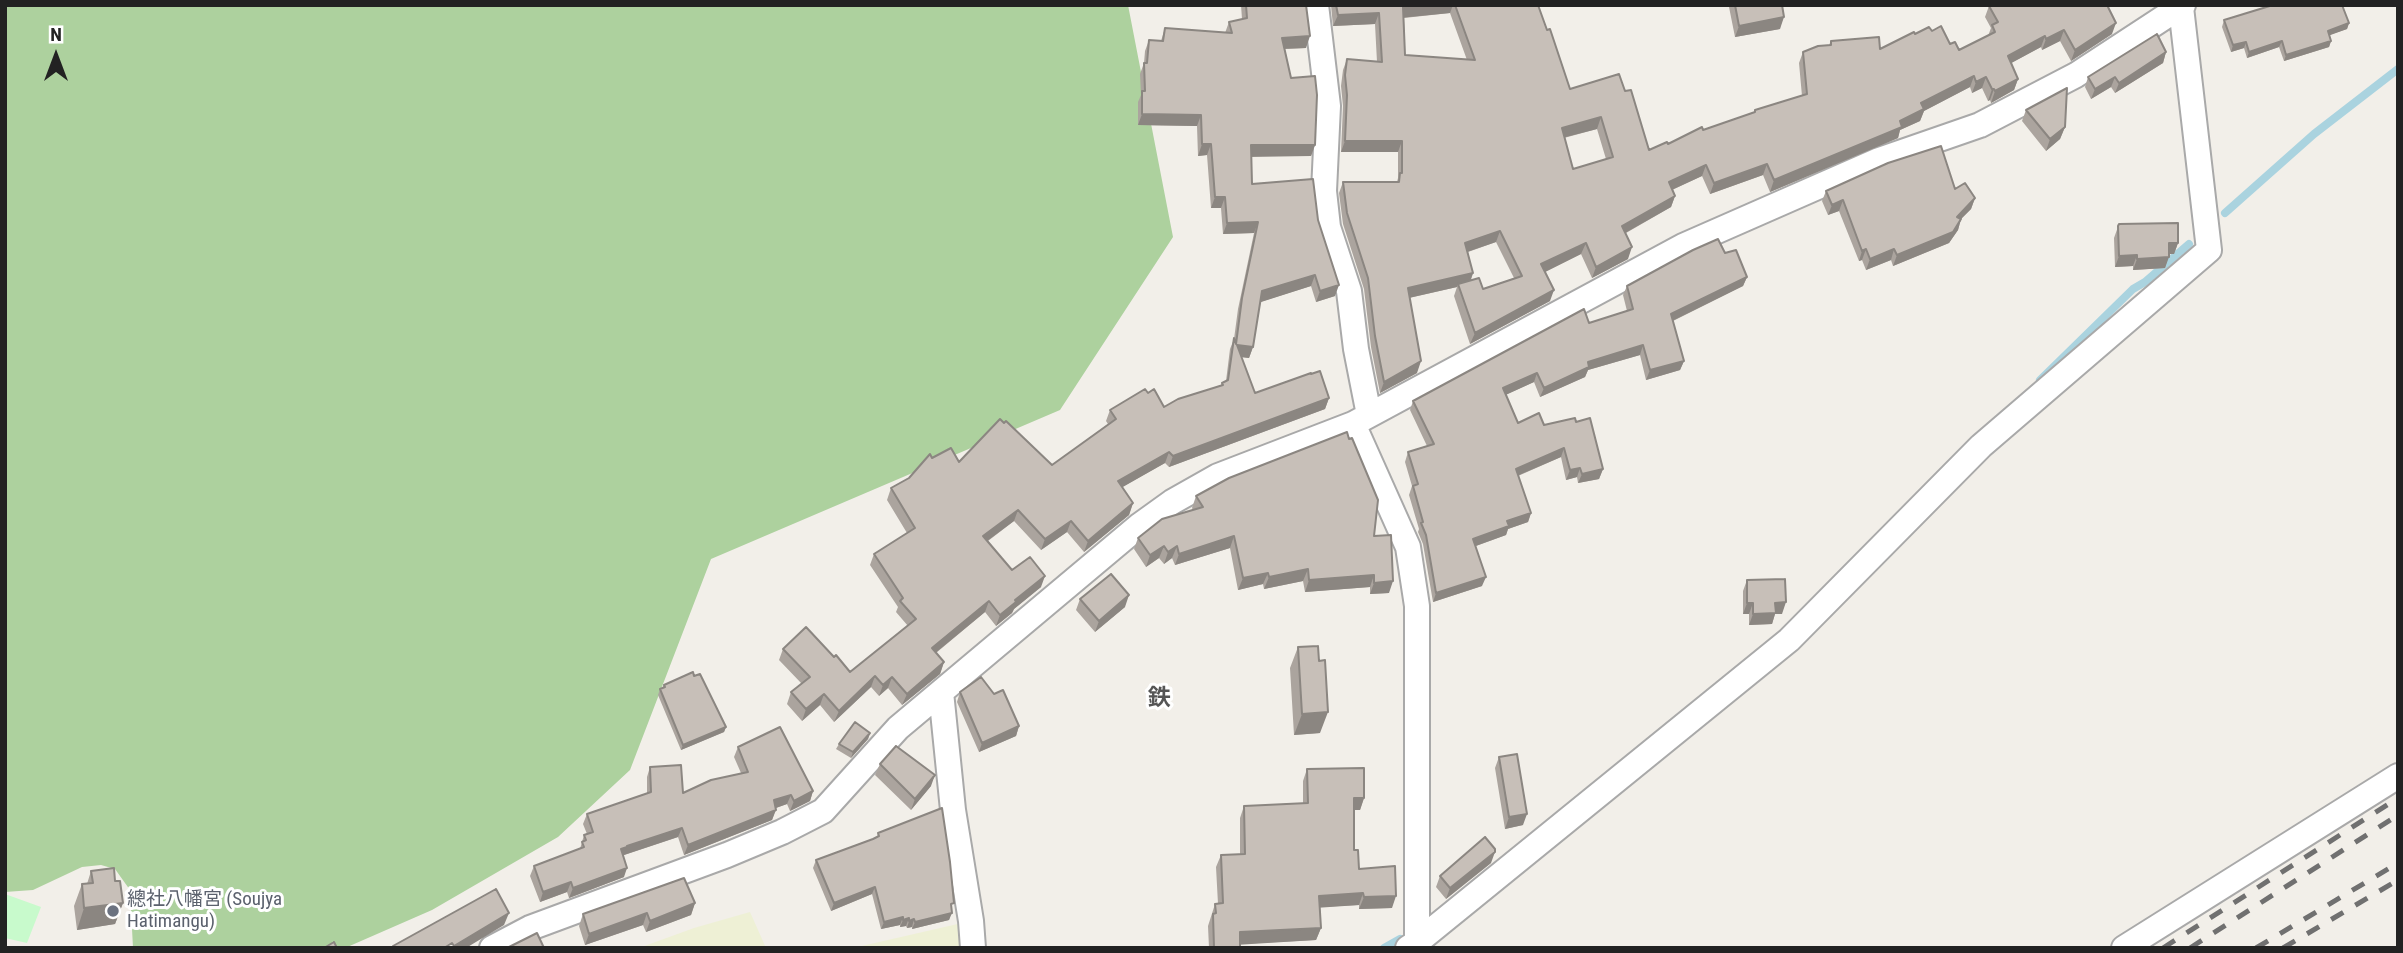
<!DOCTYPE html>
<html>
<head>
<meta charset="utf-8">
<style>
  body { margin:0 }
  #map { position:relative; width:2403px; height:953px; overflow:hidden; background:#f2efe9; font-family:"Roboto Condensed",sans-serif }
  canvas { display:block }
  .frame { position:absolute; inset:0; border:7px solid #222; pointer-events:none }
  .north { position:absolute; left:21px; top:21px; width:70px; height:70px; -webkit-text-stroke:5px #fff; paint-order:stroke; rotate:0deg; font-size:19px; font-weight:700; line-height:28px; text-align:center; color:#222 }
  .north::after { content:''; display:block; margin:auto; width:24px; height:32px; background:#222; clip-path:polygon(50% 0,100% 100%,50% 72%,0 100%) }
</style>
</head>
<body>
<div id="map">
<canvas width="2403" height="953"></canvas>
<div class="frame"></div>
<div class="north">N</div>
</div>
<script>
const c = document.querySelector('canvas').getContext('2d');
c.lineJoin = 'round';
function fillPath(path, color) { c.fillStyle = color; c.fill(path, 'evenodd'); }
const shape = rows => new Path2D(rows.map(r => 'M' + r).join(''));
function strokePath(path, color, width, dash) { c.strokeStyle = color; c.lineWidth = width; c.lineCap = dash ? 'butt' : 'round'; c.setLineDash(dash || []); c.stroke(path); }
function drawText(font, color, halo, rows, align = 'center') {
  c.font = font + ' "Roboto Condensed","Noto Sans JP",sans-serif'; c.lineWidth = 6; c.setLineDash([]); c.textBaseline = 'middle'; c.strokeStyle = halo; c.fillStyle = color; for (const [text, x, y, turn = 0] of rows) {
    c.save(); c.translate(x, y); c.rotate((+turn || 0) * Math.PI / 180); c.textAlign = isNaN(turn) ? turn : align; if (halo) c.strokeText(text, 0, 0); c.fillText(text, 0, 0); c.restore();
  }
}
fillPath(shape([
  [750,912,766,948,639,948,694,928],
  [962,923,964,948,853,948]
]), '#eef0d5');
fillPath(shape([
  [5,5,1128,5,1173,237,1060,410,711,559,630,770,558,837,432,910,345,948,133,948,130,890,115,869,101,865,82,867,33,890,5,892]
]), '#add19e');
fillPath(shape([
  [5,894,41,907,27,943,5,938]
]), '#c8facc');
strokePath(shape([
  [2225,213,2314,134,2398,69],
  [2040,380,2133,289,2145,282,2189,244],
  [1384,948,1400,939]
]), '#aad3df', 8);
const minor = shape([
  [1316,5,1328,106,1324,191,1328,227,1349,291,1356,349,1369,415],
  [1353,424,1408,547,1417,606,1417,948],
  [941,692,953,810,971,921,973,948],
  [492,948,530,928,727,855,782,832,823,811,898,728,1140,525,1172,502,1218,476,1353,424,1683,246,1879,160,1980,125,2076,75,2183,5],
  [1408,948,1416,943,1789,640,1981,446,2209,250,2181,7],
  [2124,948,2398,776]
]);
strokePath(minor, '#a9a9a9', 28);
strokePath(minor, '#fff', 24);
strokePath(shape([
  [2163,948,2398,798],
  [2190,948,2398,815],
  [2256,948,2398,863],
  [2283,948,2398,880]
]), '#707070', 5, [14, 14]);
fillPath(shape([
  [1241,5,1306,5,1306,48,1285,49,1291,78,1315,145,1311,156,1251,156,1252,184,1318,220,1335,296,1316,302,1311,286,1260,302,1253,347,1249,358,1241,357,1255,393,1329,398,1325,409,1169,467,1165,463,1122,487,1133,503,1129,515,1084,552,1067,532,1041,550,1014,521,988,541,1012,570,1041,587,1014,609,1012,613,996,626,985,612,936,653,944,662,940,674,902,705,888,688,879,696,871,687,834,722,820,705,802,721,787,704,791,692,802,684,779,660,783,649,834,657,850,672,908,626,896,612,898,607,870,565,874,554,907,533,887,500,891,488,909,478,932,458,959,462,1052,465,1108,424,1106,421,1110,410,1148,393,1164,407,1221,385,1222,383,1226,381,1230,349,1234,339,1238,309,1254,233,1223,234,1221,208,1211,208,1207,155,1198,156,1197,126,1138,125,1138,102,1141,95,1140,74,1144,63,1145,51,1149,40,1161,41,1165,28,1225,33,1229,22,1242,19],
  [1331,5,1538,5,1570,89,1625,91,1649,150,1754,112,1755,110,1802,96,1799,63,1803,52,1829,45,1831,41,1880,49,1915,34,1932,31,1959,50,1988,36,1991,28,1985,17,1989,6,2112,34,2071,61,2060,41,2042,50,2041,47,2011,63,2018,79,2014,90,1991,103,1990,100,1988,101,1982,88,1972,93,1970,87,1924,111,1920,121,1900,130,1898,138,1770,192,1763,175,1710,194,1702,176,1672,190,1675,196,1671,207,1626,233,1628,259,1592,278,1581,254,1545,272,1550,301,1470,344,1454,296,1457,287,1409,298,1417,373,1380,393,1371,347,1364,289,1343,224,1339,193,1343,182,1397,182,1398,178,1398,152,1341,152,1343,106,1341,86,1343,70,1347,59,1377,62,1375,24,1333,26],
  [1450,13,1467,60,1405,55,1404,18],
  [1597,129,1606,159,1573,169,1564,138],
  [1496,242,1514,278,1483,289,1471,280,1473,273,1468,252],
  [1730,5,1782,5,1780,29,1735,37,1729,7],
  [2224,20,2349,23,2347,29,2329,35,2331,41,2329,47,2284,61,2279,47,2247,58,2244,48,2231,52,2222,27],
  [2166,52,2163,63,2115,93,2111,87,2091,99,2085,87,2088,77],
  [2026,110,2065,127,2060,139,2046,151,2022,121],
  [1955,189,1975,198,1971,209,1961,219,1958,230,1949,243,1893,266,1891,260,1866,270,1862,260,1859,261,1839,211,1828,215,1822,201,1826,191],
  [2119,224,2178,243,2174,254,2169,254,2165,268,2133,270,2133,266,2115,267,2114,238],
  [1725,253,1747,277,1743,286,1673,321,1684,361,1680,370,1646,380,1640,355,1588,370,1585,377,1540,397,1534,382,1505,395,1518,423,1544,425,1576,422,1603,469,1599,479,1578,483,1577,477,1566,480,1561,457,1518,476,1531,513,1528,522,1508,529,1506,535,1476,546,1482,586,1433,602,1423,544,1418,532,1419,529,1409,495,1412,486,1405,462,1408,452,1427,446,1410,410,1413,401,1627,311,1623,295,1627,286],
  [1196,496,1374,536,1389,593,1370,594,1370,587,1305,592,1303,581,1264,589,1263,584,1238,590,1230,548,1175,565,1172,558,1164,564,1159,558,1146,567,1134,549,1138,538,1193,510,1192,508],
  [1747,580,1782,614,1775,614,1772,624,1749,625,1749,614,1743,614,1743,591],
  [1080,599,1125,607,1095,632,1076,610],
  [1298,647,1319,661,1320,733,1294,735,1290,668],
  [694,676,726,727,724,732,681,750,658,695,660,689,662,688,664,685],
  [960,692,1019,726,1016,736,979,752,957,702],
  [870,733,868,739,851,758,836,749,839,744],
  [738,747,813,791,810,801,790,811,787,804,776,808,772,820,684,855,678,837,624,855,624,877,569,898,567,892,540,902,530,876,534,866,580,849,584,835,587,834,583,824,587,814,647,793,647,777,650,767,683,793,741,773,734,757],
  [1499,757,1523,825,1505,829,1495,768],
  [880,764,931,786,911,810,875,775],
  [1307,769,1364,798,1360,810,1354,810,1354,850,1359,869,1392,908,1359,909,1359,905,1320,907,1321,928,1316,940,1240,944,1240,948,1209,948,1208,926,1215,904,1218,904,1216,867,1221,855,1240,854,1240,818,1244,806,1303,803,1303,781],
  [878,833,952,909,949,920,912,929,912,927,907,928,906,926,900,927,900,925,881,929,872,894,831,911,813,868,816,860,877,837],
  [1491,863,1446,899,1436,887,1440,876],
  [91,871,115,881,123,903,115,924,77,930,74,906,82,884,87,884],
  [695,903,691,915,646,932,643,925,585,945,579,926,583,914]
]), '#aba49e');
fillPath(shape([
  [1420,5,1453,5,1450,13,1399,18,1403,7],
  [1379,13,1375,24,1333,26,1338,15],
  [1784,17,1780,29,1735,37,1739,26],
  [2116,23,2112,34,2071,61,2075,50],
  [2349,23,2347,29,2325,37,2328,31],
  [2064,30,2060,41,2042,50,2046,39],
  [1310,36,1306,48,1278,49,1282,38],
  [2045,36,2041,47,2004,67,2008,56],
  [2282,41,2279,47,2247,58,2249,52],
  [2331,41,2329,47,2284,61,2286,55],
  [2246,42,2244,48,2231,52,2233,45],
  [2166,52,2163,63,2115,93,2119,83],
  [1974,76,1970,87,1924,111,1920,121,1900,130,1898,138,1770,192,1774,180,1900,121,1921,103],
  [1986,77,1982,88,1972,93,1976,82],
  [2115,77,2111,87,2091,99,2095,89],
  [2018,79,2014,90,1991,103,1995,91],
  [1992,89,1994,89,1990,100,1988,101],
  [1142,114,1201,115,1197,126,1138,125],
  [1601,117,1597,129,1558,139,1562,128],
  [2065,127,2060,139,2046,151,2050,139],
  [1345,141,1402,141,1398,152,1341,152],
  [1202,144,1211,144,1207,155,1198,156],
  [1251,145,1315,145,1311,156,1247,157],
  [1767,164,1763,175,1710,194,1714,183],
  [1706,165,1702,176,1665,193,1669,182],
  [1675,196,1671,207,1618,237,1622,226],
  [1215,197,1225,197,1221,208,1211,208],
  [1975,198,1971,209,1953,227,1957,217],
  [1843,200,1839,211,1828,215,1832,205],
  [1961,219,1958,230,1949,243,1893,266,1897,255],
  [1258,222,1254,233,1223,234,1227,223],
  [1500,231,1496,242,1461,254,1465,243],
  [1586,243,1581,254,1537,276,1541,264],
  [2169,243,2178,243,2174,254,2165,254],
  [1632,247,1628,259,1592,278,1596,267],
  [1866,249,1862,260,1859,261,1862,251],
  [1894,249,1891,260,1866,270,1870,259],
  [2137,255,2133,266,2115,267,2119,256],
  [2169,257,2165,268,2133,270,2137,259],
  [1473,273,1469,284,1458,284,1457,287,1404,299,1408,288],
  [1315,275,1311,286,1258,303,1262,291],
  [1747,277,1743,286,1668,323,1671,314],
  [1339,285,1335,296,1316,302,1320,291],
  [1554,290,1550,301,1470,344,1475,333],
  [1237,345,1253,347,1249,358,1233,356],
  [1643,345,1640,355,1588,370,1585,377,1540,397,1544,388,1588,362],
  [1421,361,1417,373,1380,393,1384,382],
  [1684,361,1680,370,1646,380,1650,370],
  [1537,373,1534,382,1499,398,1503,388],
  [1329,398,1325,409,1169,467,1173,456],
  [1564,448,1561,457,1512,478,1516,469],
  [1169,452,1165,463,1114,492,1118,481],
  [1580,468,1577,477,1566,480,1570,470],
  [1603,469,1599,479,1578,483,1582,474],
  [1133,503,1129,515,1084,552,1088,541],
  [1018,510,1014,521,979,547,983,536],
  [1531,513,1528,522,1508,529,1506,535,1470,548,1473,539,1507,521],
  [1071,521,1067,532,1041,550,1045,539],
  [1234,536,1230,548,1175,565,1179,554],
  [1164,546,1159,558,1146,567,1150,555],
  [1177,546,1172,558,1164,564,1168,552],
  [1308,569,1303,581,1264,589,1269,577],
  [1268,573,1263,584,1238,590,1243,578],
  [1374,575,1370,587,1305,592,1309,580],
  [1045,576,1041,587,1014,609,1012,613,996,626,1000,615,1015,600],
  [1486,577,1482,586,1433,602,1436,593],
  [1393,581,1389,593,1370,594,1374,583],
  [1129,595,1125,607,1095,632,1099,621],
  [989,601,985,612,928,659,932,648],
  [1786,602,1782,614,1775,614,1772,624,1749,625,1753,614,1775,603],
  [1747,603,1753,603,1749,614,1743,614],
  [944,662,940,674,902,705,907,694],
  [875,676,871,687,834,722,839,711],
  [892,677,888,688,879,696,883,685],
  [824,694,820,705,802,721,806,709],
  [1328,712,1320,733,1294,735,1302,714],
  [1019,726,1016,736,979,752,982,743],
  [726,727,724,732,681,750,683,745],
  [870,733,868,739,851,758,853,752],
  [935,775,931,786,911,810,915,799],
  [813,791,810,801,790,811,794,801],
  [791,795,787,804,770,810,774,800],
  [1354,798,1364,798,1360,810,1350,810],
  [776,810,772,820,684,855,688,845],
  [1527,814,1523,825,1505,829,1509,817],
  [682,828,678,837,624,855,624,857,621,849,627,846],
  [1495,852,1491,863,1446,899,1450,888],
  [627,868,624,877,569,898,573,888],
  [571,882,567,892,540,902,543,892],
  [875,887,872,894,831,911,834,903],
  [1363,893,1359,905,1315,908,1319,896],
  [1396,896,1392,908,1359,909,1364,897],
  [123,903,115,924,77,930,84,908],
  [695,903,691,915,646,932,650,921],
  [509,913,504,925,466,948,453,948,454,946],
  [647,913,643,925,585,945,589,934],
  [952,913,949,920,912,929,915,922],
  [903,917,900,925,881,929,884,922],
  [909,918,906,926,900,927,903,920],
  [914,919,912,927,907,928,909,921],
  [1321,928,1316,940,1235,945,1240,932]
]), '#8b8681');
const building = shape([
  [1246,5,1306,5,1310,36,1282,38,1291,78,1315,76,1317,95,1315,145,1251,145,1252,184,1313,179,1318,220,1339,285,1320,291,1315,275,1262,291,1253,347,1237,345,1255,393,1311,373,1311,374,1320,371,1329,398,1173,456,1169,452,1118,481,1133,503,1088,541,1071,521,1045,539,1018,510,983,536,1012,570,1030,557,1045,576,1015,600,1016,602,1000,615,989,601,932,648,944,662,907,694,892,677,883,685,875,676,839,711,824,694,806,709,791,692,810,677,783,649,806,627,834,657,836,655,850,672,916,619,900,601,903,598,874,554,915,528,891,488,909,478,930,454,932,458,951,448,959,462,1000,419,1004,423,1006,421,1052,465,1116,419,1110,410,1145,389,1148,393,1154,389,1164,407,1178,399,1223,385,1222,383,1228,380,1234,338,1236,344,1242,298,1258,222,1227,223,1225,197,1215,197,1211,144,1202,144,1201,115,1142,114,1142,91,1145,91,1144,63,1147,63,1149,40,1163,41,1165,28,1232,33,1229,22,1247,18,1246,5],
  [1336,5,1420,5,1403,7,1405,55,1475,60,1455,5,1538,5,1547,30,1550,29,1570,89,1619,74,1625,91,1631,90,1649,150,1667,142,1668,144,1702,127,1703,130,1755,112,1755,110,1807,94,1803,52,1818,46,1831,45,1831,41,1879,37,1880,49,1914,32,1915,34,1929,27,1932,31,1941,26,1950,44,1955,42,1959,50,1995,32,1992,25,1998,22,1989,6,1991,5,2107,5,2116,23,2075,50,2064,30,2046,39,2045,36,2008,56,2018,79,1995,91,1994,89,1992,89,1986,77,1976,82,1974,76,1921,103,1924,109,1900,121,1902,127,1774,180,1767,164,1714,183,1706,165,1669,182,1675,196,1622,226,1632,247,1596,267,1586,243,1541,264,1554,290,1475,333,1458,284,1479,278,1483,289,1522,276,1500,231,1465,243,1473,273,1408,288,1421,361,1384,382,1375,336,1368,278,1347,213,1343,182,1399,182,1400,173,1402,173,1402,141,1345,141,1347,95,1345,75,1347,59,1382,62,1379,13,1338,15,1336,5],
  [1601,117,1613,157,1573,169,1562,128,1601,117],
  [1735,5,1782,5,1784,17,1739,26,1735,5],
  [2273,5,2342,5,2349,23,2328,31,2331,41,2286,55,2282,41,2249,52,2246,42,2233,45,2224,20,2273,5],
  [2157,34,2166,52,2119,83,2115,77,2095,89,2088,77,2157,34],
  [2067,88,2065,127,2050,139,2026,110,2067,88],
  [1941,146,1955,189,1965,183,1975,198,1957,217,1961,219,1953,232,1897,255,1894,249,1870,259,1866,249,1862,251,1843,200,1832,205,1826,191,1888,163,1941,146],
  [2178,223,2178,243,2169,243,2169,257,2137,259,2137,255,2119,256,2118,226,2119,224,2178,223],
  [1718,239,1725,253,1736,250,1747,277,1671,314,1684,361,1650,370,1643,345,1588,362,1589,367,1544,388,1537,373,1503,388,1518,423,1539,413,1544,425,1575,418,1576,422,1590,418,1603,469,1582,474,1580,468,1570,470,1564,448,1516,469,1531,513,1507,521,1509,526,1473,539,1486,577,1436,593,1426,535,1421,523,1423,522,1413,486,1418,484,1408,452,1434,444,1413,401,1584,309,1589,323,1633,309,1627,286,1693,250,1718,239],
  [1347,432,1349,439,1352,438,1378,500,1374,536,1391,535,1393,581,1374,583,1374,575,1309,580,1308,569,1269,577,1268,573,1243,578,1234,536,1179,554,1177,546,1168,552,1164,546,1150,555,1138,538,1162,519,1203,507,1196,496,1229,478,1347,432],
  [1111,574,1129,595,1099,621,1080,599,1111,574],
  [1785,579,1786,602,1775,603,1776,613,1753,614,1753,603,1747,603,1747,580,1785,579],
  [1318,646,1319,661,1325,660,1328,712,1302,714,1298,647,1318,646],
  [693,672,694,676,700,674,726,727,683,745,660,689,665,687,664,685,693,672],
  [981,677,994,694,1003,690,1019,726,982,743,960,692,981,677],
  [855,722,870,733,853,752,839,744,855,722],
  [780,727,813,791,794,801,791,795,774,800,776,810,688,845,682,828,627,846,627,847,621,849,627,868,573,888,571,882,543,892,534,866,584,847,582,842,586,840,584,835,593,832,587,814,651,792,650,767,681,765,683,793,711,780,748,772,738,747,780,727],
  [896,746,935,775,915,799,880,764,896,746],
  [1517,754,1527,814,1509,817,1499,757,1517,754],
  [1364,768,1364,798,1354,798,1354,850,1358,850,1359,869,1395,866,1396,896,1364,897,1363,893,1319,896,1321,928,1240,932,1240,948,1214,948,1213,914,1216,913,1215,904,1223,903,1221,855,1245,854,1244,806,1308,803,1307,769,1364,768],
  [942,808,950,862,954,903,951,904,952,913,915,922,914,919,909,921,909,918,903,920,903,917,884,922,875,887,834,903,816,860,873,839,879,836,878,833,942,808],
  [1485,837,1495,849,1495,852,1450,888,1440,876,1485,837],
  [114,868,115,881,120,881,123,903,84,908,82,884,93,883,91,871,114,868],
  [684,878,695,903,650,921,647,913,589,934,583,914,684,878],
  [496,889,509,913,454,946,452,943,444,948,393,948,393,946,496,889],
  [537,933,544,948,507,948,537,933],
  [334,942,337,948,324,948,334,942]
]);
fillPath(building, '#c7bfb8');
strokePath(building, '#8b8681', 2);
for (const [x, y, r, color] of [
  [113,911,7,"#6b7280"]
]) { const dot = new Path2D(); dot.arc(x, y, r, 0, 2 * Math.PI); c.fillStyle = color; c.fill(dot); strokePath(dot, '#fff', 2.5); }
drawText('19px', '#5b616d', '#fff', [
  ["總社八幡宮 (Soujya",127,900],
  ["Hatimangu)",127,922]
], 'left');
drawText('bold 23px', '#555', '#fff', [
  ["鉄",1159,699]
]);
</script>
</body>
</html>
